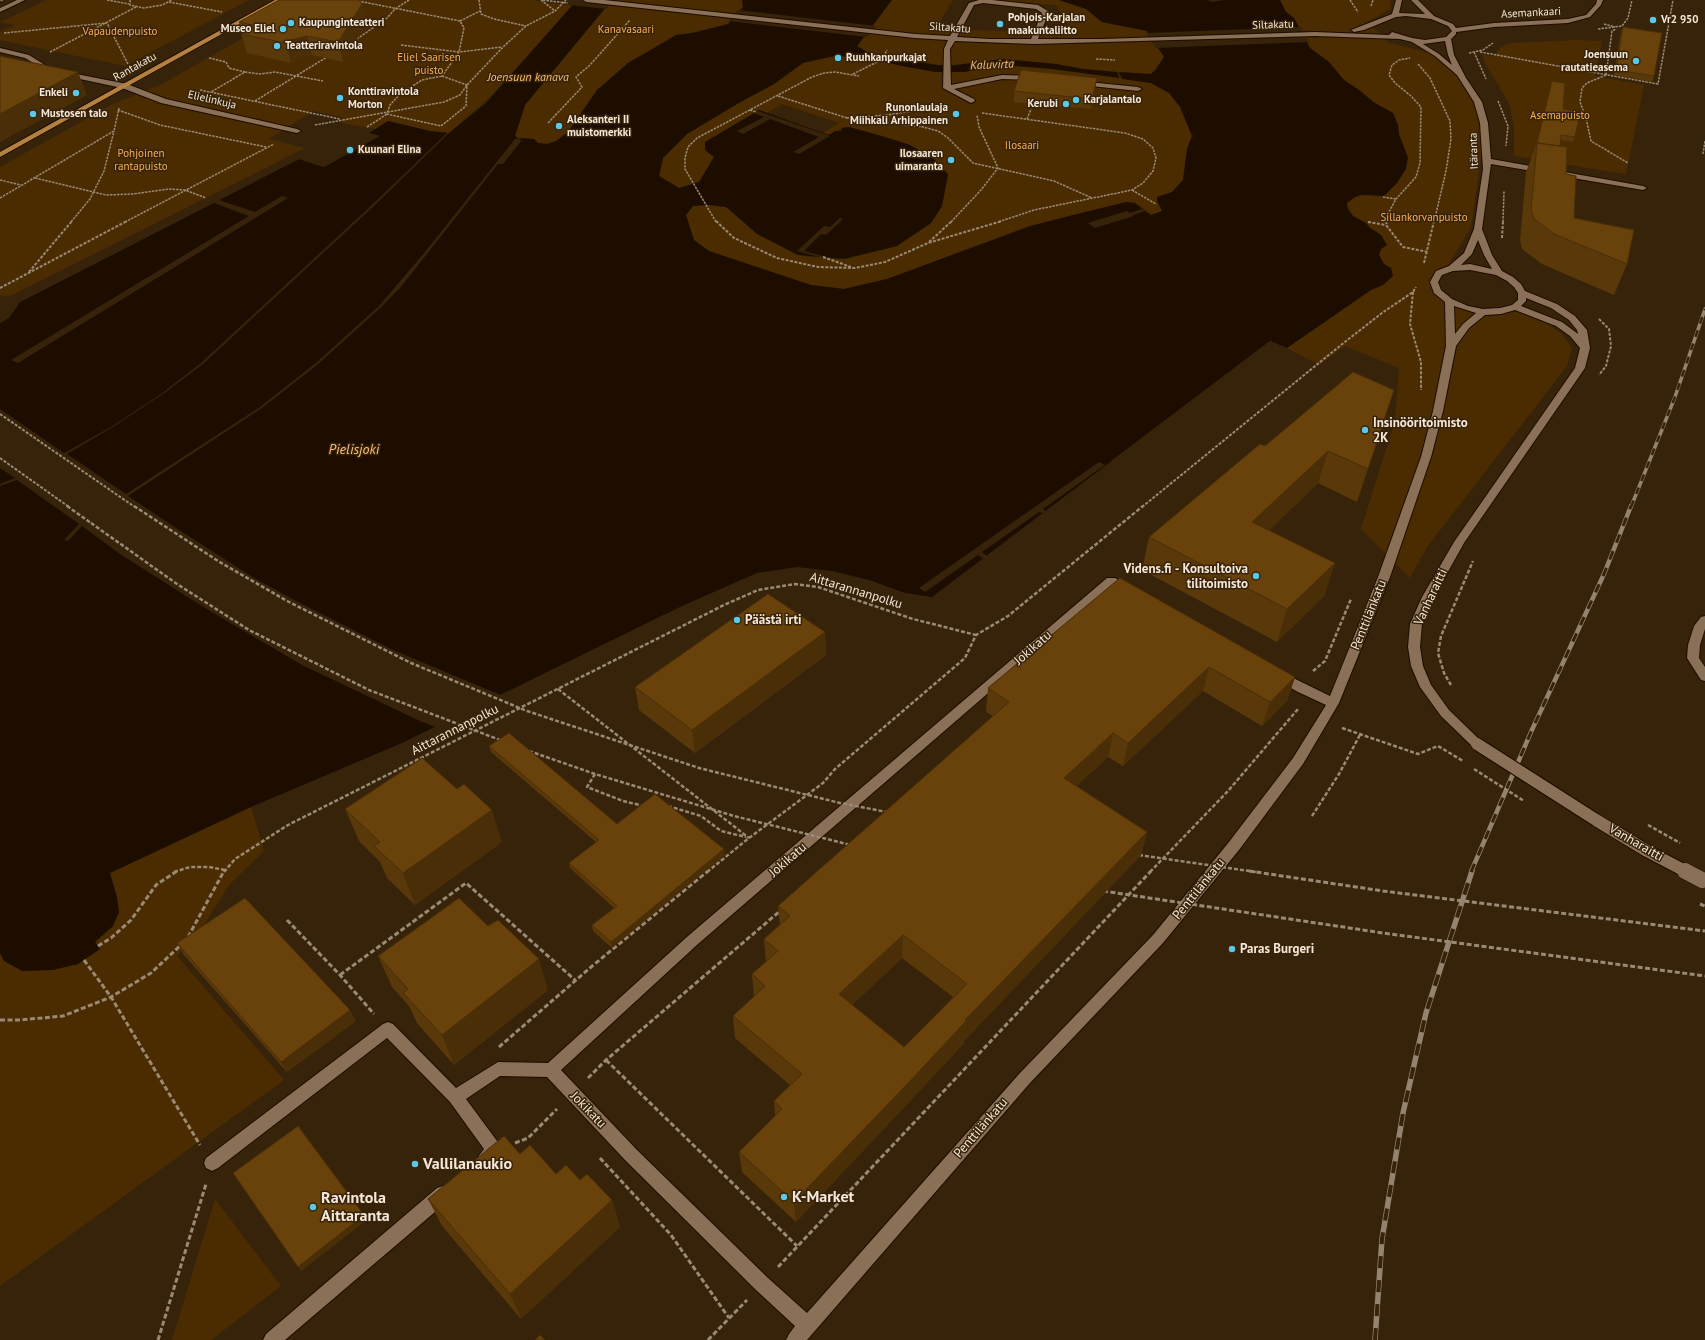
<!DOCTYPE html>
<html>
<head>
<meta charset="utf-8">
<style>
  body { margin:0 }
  canvas { display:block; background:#372309 }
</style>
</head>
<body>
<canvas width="1705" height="1340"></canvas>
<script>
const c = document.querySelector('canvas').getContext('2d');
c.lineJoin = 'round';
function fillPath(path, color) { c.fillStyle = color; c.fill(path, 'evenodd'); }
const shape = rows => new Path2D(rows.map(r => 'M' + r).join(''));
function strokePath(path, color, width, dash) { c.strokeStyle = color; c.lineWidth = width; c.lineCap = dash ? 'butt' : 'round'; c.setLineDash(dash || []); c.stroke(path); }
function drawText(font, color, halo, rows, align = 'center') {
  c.font = font + ' "PT Sans",sans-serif'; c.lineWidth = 3; c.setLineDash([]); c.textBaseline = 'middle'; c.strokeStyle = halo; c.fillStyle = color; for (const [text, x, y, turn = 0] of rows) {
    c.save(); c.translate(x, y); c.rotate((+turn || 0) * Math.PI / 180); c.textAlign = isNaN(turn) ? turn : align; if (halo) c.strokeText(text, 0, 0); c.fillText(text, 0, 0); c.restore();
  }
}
fillPath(shape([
  [47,0,249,0,125,66,0,40,0,32,15,25,0,22],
  [311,0,531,0,572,6,492,95,449,133,430,131,388,121,375,129,342,123,342,117,313,111,269,139,305,148,8,297,0,295,0,167,113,104,162,84],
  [612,0,742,0,743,7,732,24,692,33,676,35,597,90,568,132,556,141,547,144,538,143,534,139,518,138,515,137,525,105],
  [892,0,953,0,934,31,978,30,1074,35,1056,5,989,0,1059,0,1086,9,1102,22,1147,31,1164,57,1156,69,1151,74,1109,72,1056,64,1003,59,956,65,937,65,871,54,857,47],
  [1280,0,1390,0,1391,8,1368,22,1389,43,1431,53,1459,78,1473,102,1480,123,1482,150,1471,227,1447,267,1434,272,1431,286,1445,302,1484,314,1519,312,1538,318,1562,334,1572,348,1567,366,1427,547,1410,578,1361,529,1395,421,1399,368,1345,346,1319,365,1287,348,1371,290,1383,285,1391,269,1384,264,1379,255,1381,249,1387,245,1381,235,1370,228,1366,223,1353,216,1347,203,1408,158,1399,134,1398,125,1393,113,1375,103,1359,90,1344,80,1329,62,1310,48,1294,18,1286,12],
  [1578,40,1602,41,1595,76,1644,85,1626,174,1514,156,1514,127,1510,105,1486,65,1482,54,1494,57,1500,48,1510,43],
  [834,56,862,57,907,67,964,72,1004,65,1052,69,1107,75,1151,83,1169,93,1180,107,1192,136,1187,149,1183,180,1172,192,1157,197,1157,201,1162,211,1159,214,1151,215,1135,203,1126,202,887,279,844,289,811,285,709,251,694,240,689,227,685,215,693,206,709,205,726,207,786,249,798,255,809,257,844,259,897,246,931,223,942,206,948,174,910,145,849,127,842,128,829,135,823,133,839,123,782,104,767,113,759,110,705,150,714,157,699,182,679,188,659,176,663,158,687,134,737,104,774,84,803,63],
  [251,807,264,851,229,885,204,925,177,956,284,1080,0,1286,0,953,4,961,98,946,95,942,113,926,112,882,110,873],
  [215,1199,281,1286,211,1340,172,1340]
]), '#4b2c00');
fillPath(shape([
  [577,0,612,0,525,105,515,136,518,138,534,139,538,143,547,144,556,141,568,132,597,90,628,63,676,35,692,33,728,24,743,7,742,0,892,0,857,46,871,54,937,65,956,65,1003,59,1056,64,1082,69,1117,72,1119,78,1052,69,1004,65,964,72,935,72,907,67,862,57,834,56,803,63,774,84,737,104,687,134,663,158,659,176,679,188,699,182,714,157,705,150,705,142,759,110,829,135,835,131,841,131,842,128,849,127,882,136,910,145,934,159,948,174,942,206,931,223,897,246,844,259,798,255,757,234,726,207,709,205,693,206,686,215,694,240,709,251,811,285,844,289,887,279,1030,226,1077,214,1126,202,1135,203,1151,215,1162,211,1157,201,1157,197,1172,192,1183,180,1187,149,1192,136,1180,107,1169,93,1151,83,1122,79,1119,72,1151,74,1156,69,1164,57,1147,31,1102,22,1086,9,1059,0,1207,0,1212,2,1224,0,1280,0,1286,12,1294,18,1310,48,1329,62,1344,80,1359,90,1375,103,1393,113,1398,125,1399,134,1408,158,1406,169,1397,183,1384,196,1362,195,1355,197,1347,203,1347,208,1353,216,1366,223,1370,228,1381,235,1387,245,1381,249,1379,255,1384,264,1391,268,1393,276,1383,285,1371,290,1287,348,1270,341,932,597,905,593,869,580,832,571,797,567,757,573,682,606,402,743,251,807,110,873,117,897,119,912,113,926,95,942,100,949,78,964,53,970,22,971,4,961,0,953,0,323,9,318,20,302,299,159,324,167,379,136,369,133,388,121,430,131,449,133,486,103]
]), '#1c0d00');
fillPath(shape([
  [574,0,614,0,606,9,570,5],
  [738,10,876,26,867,37,728,21],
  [1301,27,1309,42,1155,48,1146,33],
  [758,111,830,136,799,154,793,152,819,137,770,119,743,134,737,131,764,117,754,113],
  [369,133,380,136,324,167,299,159,219,200,255,212,282,196,288,198,18,363,11,360,249,216,214,203,20,302,9,318,0,323,7,317,17,301,299,158,324,165,375,136,368,134],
  [447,133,449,133,376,204,203,364,163,394,113,427,67,454,126,494,260,407,317,362,379,306,425,252,515,139,520,138,519,140,522,140,503,164,498,164,400,288,378,310,317,365,262,408,128,496,176,528,254,578,298,602,393,650,503,696,438,728,420,721,302,665,205,608,120,554,82,526,68,541,64,540,79,524,17,480,0,486,0,484,15,478,0,468,0,409,64,453,111,427,161,394,201,363,374,203],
  [1142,209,1145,211,1133,215,1134,216,1095,228,1088,223,1127,211,1130,213],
  [840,218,843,219,826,235,821,234,804,251,827,257,819,257,797,251,824,226,830,227],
  [1270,341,1289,349,1286,350,1270,343,1113,462,1111,461],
  [1099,462,1105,465,1043,509,1047,512,1045,514,1039,512,982,552,988,557,985,560,978,555,925,592,919,588]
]), '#372309');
const minor = shape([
  [0,0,4,0,1,2,0,0],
  [17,0,25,0,0,12,0,8,17,0],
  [583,0,604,0,915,34,950,36,969,3,979,0,992,0,1038,5,1048,11,1049,12,1038,39,1102,39,1315,32,1389,35,1392,32,1412,38,1425,40,1446,37,1452,31,1448,26,1431,19,1406,16,1396,17,1364,30,1354,32,1351,30,1392,14,1396,0,1402,0,1399,13,1425,14,1411,0,1418,0,1434,16,1453,24,1456,28,1494,23,1568,19,1586,15,1596,4,1597,0,1603,0,1601,5,1590,17,1568,23,1494,27,1456,32,1456,34,1451,39,1454,55,1466,78,1482,102,1488,123,1491,159,1643,186,1647,188,1643,190,1491,164,1482,229,1492,255,1502,271,1513,277,1521,284,1525,291,1557,304,1575,316,1587,330,1590,348,1585,368,1464,543,1434,597,1422,624,1420,647,1423,666,1431,685,1449,710,1481,741,1483,744,1481,747,1477,749,1473,747,1441,716,1420,687,1411,666,1408,647,1410,624,1422,597,1454,542,1575,368,1580,348,1570,336,1556,326,1515,310,1501,314,1485,315,1469,328,1456,346,1443,411,1431,457,1390,577,1339,703,1303,764,1239,850,1163,943,1030,1083,807,1340,786,1340,789,1334,795,1326,756,1290,625,1160,547,1077,500,1076,466,1099,500,1145,502,1150,500,1155,492,1162,486,1165,480,1162,478,1157,484,1149,450,1102,387,1038,218,1168,212,1171,206,1168,204,1163,206,1158,383,1024,388,1022,393,1024,456,1088,498,1062,548,1063,688,936,1107,578,1115,578,1132,588,1134,591,1132,594,1124,594,1112,586,698,944,561,1070,637,1150,768,1278,807,1313,1020,1073,1153,935,1229,842,1293,758,1326,705,1298,692,1275,679,1273,676,1275,673,1279,672,1283,673,1330,696,1378,577,1421,457,1433,411,1446,346,1445,302,1434,293,1430,282,1436,271,1449,266,1464,253,1474,229,1483,169,1480,123,1474,102,1457,75,1435,56,1412,42,1400,39,1315,36,1034,44,955,41,950,49,951,85,1002,75,1035,76,1039,78,1035,80,1002,79,954,89,974,99,975,101,971,103,943,88,944,49,948,40,915,38,586,2,583,0],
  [983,3,1036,9,1042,13,1031,39,990,39,957,37,974,5,983,3],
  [1445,41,1448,55,1452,65,1439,54,1423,44,1445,41],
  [1478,240,1484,255,1492,269,1470,264,1461,265,1472,254,1478,240],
  [1470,270,1496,275,1507,281,1514,287,1518,293,1518,300,1512,305,1500,308,1483,309,1468,306,1452,299,1441,290,1438,282,1442,275,1453,271,1470,270],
  [1526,298,1551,308,1569,320,1577,330,1578,334,1562,322,1521,306,1526,301,1526,298],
  [1454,306,1476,313,1463,324,1455,334,1454,306],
  [0,48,29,55,53,70,51,71,47,71,25,58,0,52,0,48],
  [61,71,127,84,166,99,297,129,301,131,297,133,161,103,122,88,61,75,61,71],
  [1078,81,1138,87,1142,89,1138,91,1081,85,1078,85,1078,81],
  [1705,616,1705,629,1700,645,1699,658,1705,667,1705,681,1701,680,1687,658,1688,645,1694,626,1701,617,1705,616],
  [443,1186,449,1188,451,1194,449,1200,285,1340,263,1340,266,1334,437,1188,443,1186]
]);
const major = shape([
  [275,0,283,0,0,157,0,152,275,0]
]);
strokePath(minor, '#1e0b00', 2);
strokePath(major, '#1e0b00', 2);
strokePath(shape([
  [107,0,129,4],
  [130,0,130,5,144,8,162,5,172,0],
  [479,0,481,14,494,19,526,26],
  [541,0,555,11],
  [543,0,550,1],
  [1350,0,1358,12],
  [358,1,460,21,464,28,459,52,442,76],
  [169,2,222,12],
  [1371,6,1373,0],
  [460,21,480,11],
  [1604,24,1615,27],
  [1598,29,1622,26,1628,18,1632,0],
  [4,33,107,23,128,64],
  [354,41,387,18,395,9,409,0],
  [401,45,459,52,502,47],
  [50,52,136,7],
  [1474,52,1486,79],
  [1480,52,1658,84,1673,0],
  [1469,53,1483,50,1493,43],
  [209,58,226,62,229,68,245,72,211,92],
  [1096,59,1115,60],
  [1418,64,1430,78,1450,121,1451,139,1446,171,1434,222],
  [245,72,260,74,275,72,323,81],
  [853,74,877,62,884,56,887,50],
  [1606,75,1587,83,1582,88,1580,102,1586,118,1591,141,1628,163],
  [1606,75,1612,31,1616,29],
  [442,76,467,85,466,106,441,126,387,114,390,105,400,94,422,80,442,76],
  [200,90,340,119],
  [778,96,847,118],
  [255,101,327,57],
  [1498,101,1508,126,1506,146],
  [118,110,160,125,266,147],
  [750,110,756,112],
  [982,113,1125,133,1143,139,1153,148,1156,158,1153,171,1143,183,1132,190,1034,210,998,222],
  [847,118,887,115,946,106],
  [852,118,923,127,938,131,948,138,973,163,1054,181,1092,198],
  [1027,119,1031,109],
  [548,123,582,87,576,77,590,65,630,20],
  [315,125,444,102,460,95,467,85,503,47,526,26,555,11,566,0],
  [367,127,387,114],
  [1703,154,1705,141],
  [35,178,106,195,133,194,169,189,185,190,206,198],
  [0,180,21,185],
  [1132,190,1156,204],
  [1383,197,1396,199],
  [0,198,114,131,119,108],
  [71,222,90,199,104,171,114,131],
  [125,222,274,144],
  [716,222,685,169,685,158,688,147,697,138,812,77,824,73,835,72,859,76],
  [951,222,981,190,998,168,979,127,977,115],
  [1368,222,1371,222],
  [1387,222,1389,212,1396,199,1416,177,1420,163,1421,107,1411,96,1395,83,1389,75,1392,65,1399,60,1410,58],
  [1503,222,1504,191]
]), '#998975', 1.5, [2.5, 1]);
strokePath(shape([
  [716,221,734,238,777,258,818,267,855,268,885,262,928,243,1002,221],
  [1387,221,1386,225,1403,247,1428,252],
  [1368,222,1386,225],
  [1502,238,1503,221],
  [929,242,952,221],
  [823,257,851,267],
  [1424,263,1434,221],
  [29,272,72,221],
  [0,288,127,221],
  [1413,292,1410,324,1421,362,1421,390],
  [1599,319,1609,329,1611,346,1606,366,1599,375],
  [0,414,126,501],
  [0,458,69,507],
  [1142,507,1341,345,1382,313,1413,292,1416,287]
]), '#998975', 2, [3, 1.5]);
strokePath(shape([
  [67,506,91,523],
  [1313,671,1325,661,1351,599],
  [1451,685,1444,673,1438,653,1441,636,1473,561],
  [558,689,749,838],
  [1342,728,1418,754,1438,746,1463,761],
  [595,774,587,787,623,801,644,806],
  [668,806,701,816,721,831,746,837],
  [1312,816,1339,774,1361,733],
  [174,872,190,867,209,867,225,870],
  [224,872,235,859,288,825,724,605,758,590,795,584,818,587,913,619,976,635],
  [707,872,749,838,823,783,835,769,965,658,976,635,1008,616,1143,506],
  [1150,872,1228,791,1298,709]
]), '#998975', 2.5, [4, 2]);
strokePath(shape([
  [1700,904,1705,906],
  [287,920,340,975,374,1014],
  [188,937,224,871],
  [98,946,111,938,131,920,156,885,177,871],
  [84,960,111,997,200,1145],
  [340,975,466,883,575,980],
  [0,1020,20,1020,63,1016,111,997,151,973,182,944],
  [499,1047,591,967,708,871],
  [606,1060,797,1246],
  [588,1078,606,1060,780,911],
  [515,1143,528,1138,557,1109],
  [600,1158,671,1235,729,1318],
  [778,1267,1151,871],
  [158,1340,206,1184],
  [708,1340,747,1300]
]), '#998975', 3, [5, 2.5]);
fillPath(minor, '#897056');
fillPath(major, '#b58141');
const railFar2 = shape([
  [1631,507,1675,397,1705,309]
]);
const railFar1 = shape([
  [1471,872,1531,732,1604,574,1631,506]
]);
const rail = shape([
  [1375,1340,1382,1239,1403,1113,1426,1013,1472,871]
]);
strokePath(railFar2, '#94836e', 3.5);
strokePath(railFar1, '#94836e', 4.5);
strokePath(rail, '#94836e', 5.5);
strokePath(railFar2, '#372309', 2.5, [7]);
strokePath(railFar1, '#372309', 3, [9]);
strokePath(rail, '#372309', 4, [12]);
const minorBridgeFar1 = shape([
  [1477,744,1596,820,1647,851,1687,872]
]);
const minorBridge = shape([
  [1685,871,1702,880]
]);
strokePath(minorBridgeFar1, '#1e0b00', 14, []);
strokePath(minorBridge, '#1e0b00', 17, []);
strokePath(shape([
  [550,1,568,3]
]), '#998975', 1.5, [2.5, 1]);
strokePath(shape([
  [126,501,135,507]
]), '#998975', 2, [3, 1.5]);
strokePath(shape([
  [134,506,218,561,287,601,411,663,527,711,699,768,840,803,887,812],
  [91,523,177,584,249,630,369,690,500,740],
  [529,751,595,774,734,816,851,845],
  [1474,769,1524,801],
  [1648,825,1680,843],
  [1139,855,1256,872]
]), '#998975', 2.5, [4, 2]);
strokePath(shape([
  [1249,871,1383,891,1705,931],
  [1103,891,1383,933,1705,976]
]), '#998975', 3, [5, 2.5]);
strokePath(minorBridgeFar1, '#897056', 12);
strokePath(minorBridge, '#897056', 16);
fillPath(shape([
  [362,4,367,23,343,62,312,55,297,59,291,63,247,53,241,34,242,34,239,22],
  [1623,27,1654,76,1652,82,1614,75,1621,32],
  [1552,81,1563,109,1575,137,1573,142,1560,140,1560,146,1574,218,1627,264,1614,295,1542,264,1522,249,1520,240,1526,172,1537,143,1551,86],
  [1095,88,1091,109,1014,102,1014,91],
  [1394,390,1357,502,1318,483,1269,530,1335,563,1324,596,1277,642,1142,570,1149,537,1265,446],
  [1120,578,1295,677,1287,701,1262,726,1203,691,1123,766,1108,757,1076,786,1147,832,1141,855,964,1041,964,1043,910,1101,796,1222,742,1172,739,1152,775,1116,774,1101,790,1085,735,1038,733,1016,754,997,752,974,766,962,764,939,780,926,778,906,993,716,986,712,988,688],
  [902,958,953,997,904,1047,852,1005],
  [825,632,826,655,695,753,639,710,635,687],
  [489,746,617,824,725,855,612,948,593,931,592,925,614,908,570,868,569,863,596,842,491,752],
  [345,809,502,842,415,905,387,878,380,862,359,841],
  [177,943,356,1021,287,1072,184,955],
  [378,956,548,990,454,1065,417,1023,409,1006,392,987],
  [520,1154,556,1174,580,1180,612,1200,620,1227,521,1319,442,1226,428,1199]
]), '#593809');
fillPath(shape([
  [362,4,367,23,343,62,338,42],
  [307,36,312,55,297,59,291,63,286,43,291,40],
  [78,72,87,95,0,142,0,114],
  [1097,78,1095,88,1091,109,1092,99],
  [1328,451,1318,483,1244,555,1252,522],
  [1335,563,1324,596,1277,642,1287,609],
  [825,632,826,655,695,753,692,730],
  [1209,667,1203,691,1123,766,1128,743],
  [1295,677,1287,701,1262,726,1270,702],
  [1113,733,1108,757,1060,802,1064,778],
  [492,810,502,842,415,905,403,873],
  [1147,832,1141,855,964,1041,964,1043,910,1101,796,1222,794,1202,965,1020],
  [724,849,725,855,612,948,611,942],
  [903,935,902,958,839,1017,839,994],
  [539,959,548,990,454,1065,442,1035],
  [350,1010,356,1021,287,1072,281,1062],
  [612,1200,620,1227,521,1319,510,1294],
  [364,1215,367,1220,301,1271,298,1267]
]), '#492e08');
const building = shape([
  [279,0,359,0,362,4,338,42,307,36,291,40,286,43,241,34,257,26,239,22,279,0],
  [1623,27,1662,33,1654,76,1616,70,1623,27],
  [0,56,78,72,0,114,0,56],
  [1021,70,1097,78,1092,99,1014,91,1021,70],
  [1552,81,1565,83,1563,109,1580,112,1575,137,1561,135,1560,146,1537,143,1552,81],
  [1537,143,1567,147,1566,174,1576,176,1574,218,1634,230,1627,264,1554,234,1534,219,1531,210,1537,143],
  [1353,372,1394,390,1368,469,1328,451,1252,522,1335,563,1287,609,1149,537,1260,444,1265,446,1353,372],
  [1120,578,1295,677,1270,702,1209,667,1128,743,1113,733,1064,778,1147,832,965,1020,966,1021,911,1080,794,1202,739,1152,782,1109,774,1101,802,1074,733,1016,765,986,752,974,778,951,764,939,790,916,778,906,1009,702,988,688,1120,578],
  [903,935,967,984,904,1047,839,994,903,935],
  [768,594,825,632,692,730,635,687,768,594],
  [509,733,617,824,655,794,724,849,611,942,592,925,617,906,569,863,599,840,489,746,509,733],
  [422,758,457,789,464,784,492,810,403,873,374,846,380,842,345,809,422,758],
  [245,898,350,1010,281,1062,177,943,245,898],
  [459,898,488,926,498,920,539,959,442,1035,403,993,408,989,378,956,459,898],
  [298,1126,364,1215,298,1267,233,1173,298,1126],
  [504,1136,520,1154,530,1145,556,1174,566,1165,580,1180,587,1174,612,1200,510,1294,428,1199,504,1136],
  [540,1335,545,1340,535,1340,540,1335]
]);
fillPath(building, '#68410b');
strokePath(building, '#492e08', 1);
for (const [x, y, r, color] of [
  [1653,20,4,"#5ac8e6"],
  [291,23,4,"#5ac8e6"],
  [1000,24,4,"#5ac8e6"],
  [283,29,4,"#5ac8e6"],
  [277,46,4,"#5ac8e6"],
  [838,58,4,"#5ac8e6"],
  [1636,61,4,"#5ac8e6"],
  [76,93,4,"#5ac8e6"],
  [340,98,4,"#5ac8e6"],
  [1076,100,4,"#5ac8e6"],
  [1066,104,4,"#5ac8e6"],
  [33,114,4,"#5ac8e6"],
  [956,114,4,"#5ac8e6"],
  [559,126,4,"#5ac8e6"],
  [350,150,4,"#5ac8e6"],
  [951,160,4,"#5ac8e6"],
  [1365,430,4,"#5ac8e6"],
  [1256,576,4,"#5ac8e6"],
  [737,620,4,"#5ac8e6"],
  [1232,949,4,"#5ac8e6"],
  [415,1164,4,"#5ac8e6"],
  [784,1197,4,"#5ac8e6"],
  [313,1207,4,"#5ac8e6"]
]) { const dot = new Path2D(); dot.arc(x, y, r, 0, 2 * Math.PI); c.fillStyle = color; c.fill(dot); strokePath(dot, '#372309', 1.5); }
drawText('11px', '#f5e7d9', '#372309', [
  ["Asemankaari",1531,13,-3],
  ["Siltakatu",1273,25,-2],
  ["Siltakatu",950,28,4],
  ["Rantakatu",135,67,-29],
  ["Elielinkuja",212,100,13],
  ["Itäranta",1474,151,-92]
]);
drawText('bold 11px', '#f5e7d9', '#372309', [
  ["Pohjois-Karjalan",1008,18],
  ["maakuntaliitto",1008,31],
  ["Vr2 950",1661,20],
  ["Kaupunginteatteri",299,23],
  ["Museo Eliel",275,29,"right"],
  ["Teatteriravintola",285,46],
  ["Joensuun",1628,55,"right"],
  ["rautatieasema",1628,68,"right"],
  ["Ruuhkanpurkajat",846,58],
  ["Konttiravintola",348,92],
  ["Morton",348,105],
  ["Enkeli",68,93,"right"],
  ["Karjalantalo",1084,100],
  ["Kerubi",1058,104,"right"],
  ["Runonlaulaja",948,108,"right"],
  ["Miihkali Arhippainen",948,121,"right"],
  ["Mustosen talo",41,114],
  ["Aleksanteri II",567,120],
  ["muistomerkki",567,133],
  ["Kuunari Elina",358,150],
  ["Ilosaaren",943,154,"right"],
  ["uimaranta",943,167,"right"]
], 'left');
drawText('11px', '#f8ae55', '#372309', [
  ["Kanavasaari",626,30],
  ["Vapaudenpuisto",120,32],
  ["Eliel Saarisen",429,58],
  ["puisto",429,71],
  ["Asemapuisto",1560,116],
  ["Ilosaari",1022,146],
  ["Pohjoinen",141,154],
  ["rantapuisto",141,167],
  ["Sillankorvanpuisto",1424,218]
]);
drawText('italic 12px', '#f7bc79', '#372309', [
  ["Kaluvirta",992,65,-2],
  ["Joensuun kanava",528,78]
]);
drawText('bold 13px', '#f5e7d9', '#372309', [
  ["Insinööritoimisto",1373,423],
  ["2K",1373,438],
  ["Videns.fi - Konsultoiva",1248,569,"right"],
  ["tilitoimisto",1248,584,"right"],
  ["Päästä irti",745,620],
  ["Paras Burgeri",1240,949]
], 'left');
drawText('13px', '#f5e7d9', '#372309', [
  ["Aittarannanpolku",856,591,17],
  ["Vanharaitti",1431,597,-65],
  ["Penttilänkatu",1369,615,-68],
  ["Jokikatu",1033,648,-41],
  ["Aittarannanpolku",455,730,-27],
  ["Vanharaitti",1636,843,30],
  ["Jokikatu",788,860,-41],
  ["Penttilänkatu",1199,889,-51],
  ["Jokikatu",588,1110,46],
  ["Penttilänkatu",981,1128,-49]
]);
drawText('italic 14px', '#f7bc79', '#372309', [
  ["Pielisjoki",354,450]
]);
drawText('bold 16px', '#f5e7d9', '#372309', [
  ["Vallilanaukio",423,1164],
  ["K-Market",792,1197],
  ["Ravintola",321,1198],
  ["Aittaranta",321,1216]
], 'left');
</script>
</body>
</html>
